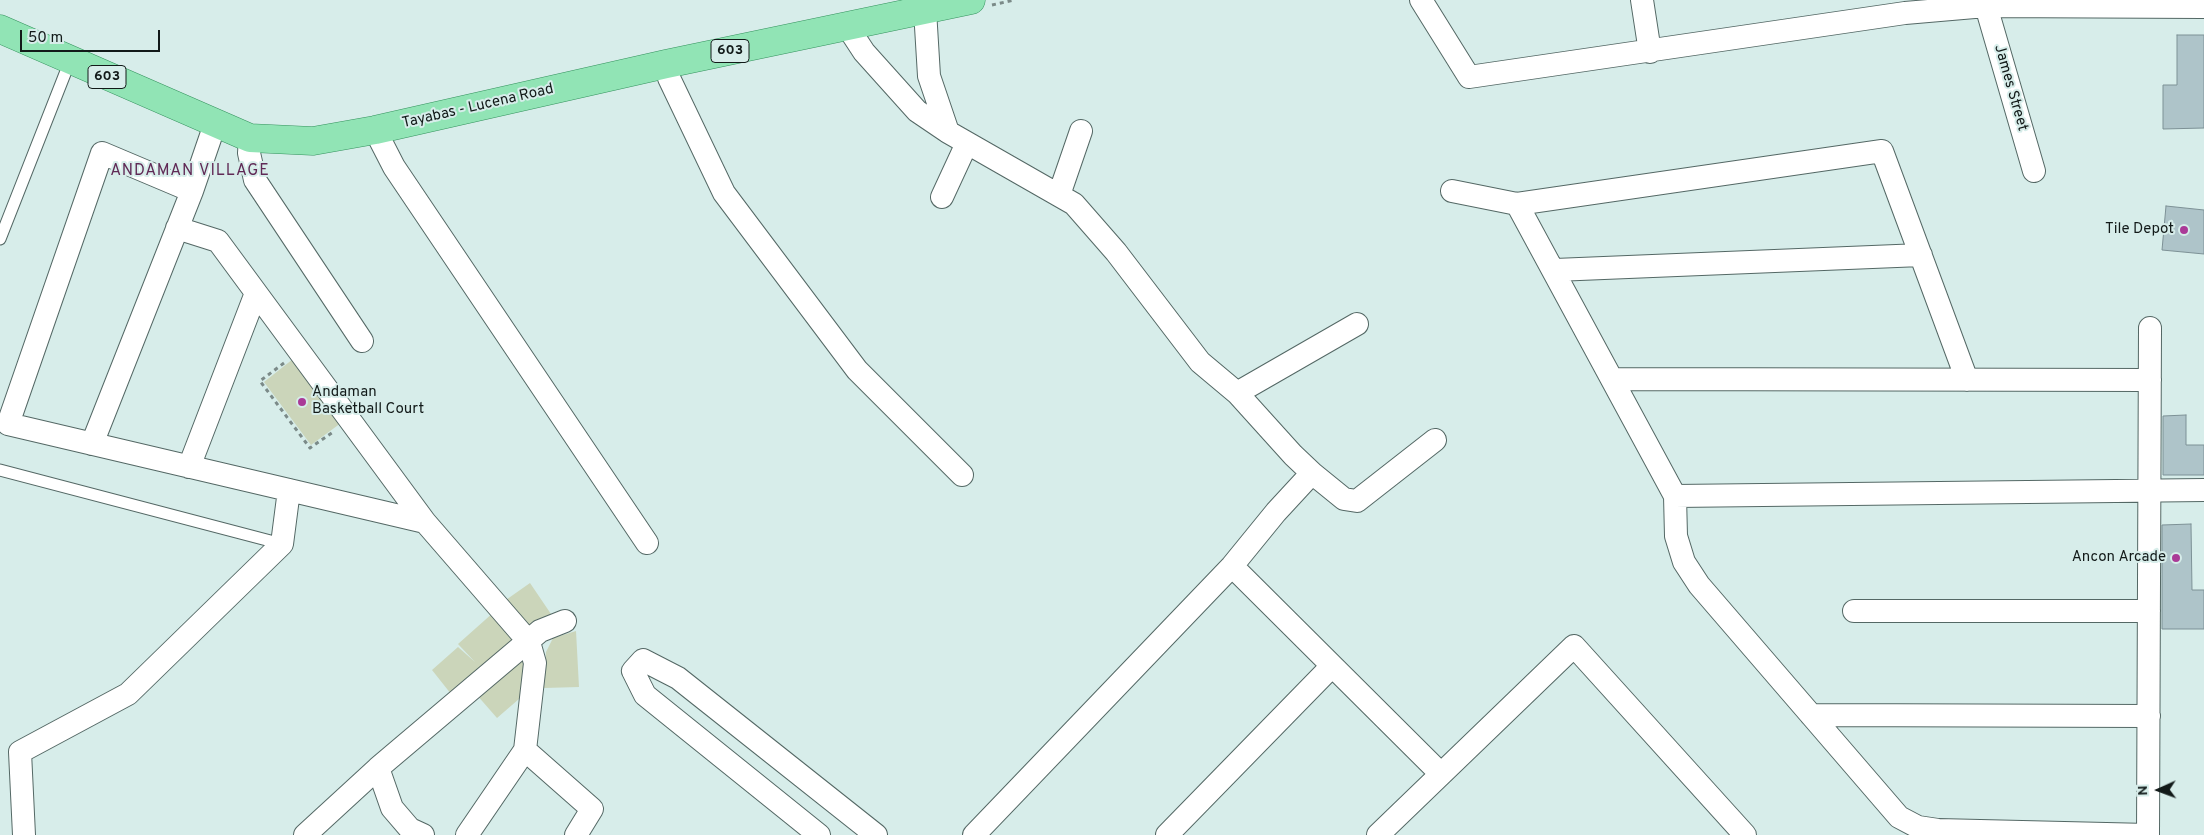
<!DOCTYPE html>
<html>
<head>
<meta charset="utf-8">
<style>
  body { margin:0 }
  #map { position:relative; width:2204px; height:835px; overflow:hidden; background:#d7edea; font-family:Overpass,sans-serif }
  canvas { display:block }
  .north { position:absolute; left:2134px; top:765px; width:50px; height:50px; -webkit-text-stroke:4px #d7edea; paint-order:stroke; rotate:268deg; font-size:14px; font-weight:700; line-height:20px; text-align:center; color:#121a19 }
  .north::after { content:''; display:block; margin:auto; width:18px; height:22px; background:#121a19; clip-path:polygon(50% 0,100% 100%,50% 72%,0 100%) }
  .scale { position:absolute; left:20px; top:30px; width:140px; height:22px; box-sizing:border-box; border:2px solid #121a19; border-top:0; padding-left:6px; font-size:15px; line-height:18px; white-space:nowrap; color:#121a19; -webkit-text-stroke:4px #d7edea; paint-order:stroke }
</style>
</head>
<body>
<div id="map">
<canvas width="2204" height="835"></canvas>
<div class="north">N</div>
<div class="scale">50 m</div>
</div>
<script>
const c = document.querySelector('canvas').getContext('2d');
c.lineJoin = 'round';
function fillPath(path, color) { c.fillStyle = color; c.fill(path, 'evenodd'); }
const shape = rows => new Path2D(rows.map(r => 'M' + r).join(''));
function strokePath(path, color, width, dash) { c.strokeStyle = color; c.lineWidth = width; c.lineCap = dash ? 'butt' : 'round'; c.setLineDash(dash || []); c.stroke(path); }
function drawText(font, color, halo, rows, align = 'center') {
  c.font = font + ' Overpass,sans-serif'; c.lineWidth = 4; c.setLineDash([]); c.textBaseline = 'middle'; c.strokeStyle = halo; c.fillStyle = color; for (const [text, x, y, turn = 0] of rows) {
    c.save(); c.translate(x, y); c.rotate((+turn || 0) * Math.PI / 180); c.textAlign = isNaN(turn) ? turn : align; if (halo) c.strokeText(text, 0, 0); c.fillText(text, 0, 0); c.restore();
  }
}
fillPath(shape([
  [293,359,341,423,311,445,264,382],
  [530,583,551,614,524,632,503,602],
  [494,612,521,645,455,699,432,670,458,647,475,662,458,644],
  [576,631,579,687,544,688,546,652,553,638],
  [526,644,527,699,519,699,497,718,476,694]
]), '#cbd5ba');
const building = shape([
  [2177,35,2204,35,2204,128,2163,129,2163,85,2177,85,2177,35],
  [2166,206,2204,210,2204,254,2162,250,2166,206],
  [2186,415,2186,445,2204,445,2204,475,2163,475,2163,416,2186,415],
  [2191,524,2192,590,2204,590,2204,629,2162,629,2162,525,2191,524]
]);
fillPath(building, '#aec4c9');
strokePath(building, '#7d9196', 1);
const lane = shape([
  [0,239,70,61],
  [0,470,282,544]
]);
const street = shape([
  [921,0,925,10,929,76,948,132],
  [1421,0,1469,77,1905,13,1986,6,2204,7],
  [1642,0,1650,52],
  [1986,6,2034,171],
  [847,26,864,52,917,111,948,132,1074,204,1116,252,1200,362,1237,393,1293,455,1312,473,1276,512,1232,566,974,835],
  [666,64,669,78,724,193,857,370,962,475],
  [375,130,394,167,647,543],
  [250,138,249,153,255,180,362,341],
  [192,191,102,153,8,424,425,522],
  [1452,191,1517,204,1882,151,1967,380],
  [1059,195,1081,131],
  [942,197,967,143],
  [1517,204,1675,496,1676,536,1684,562,1699,585,1899,817,1918,827,1938,830,2148,835],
  [177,228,218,241,425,522,529,642,535,663,525,750,467,835],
  [1555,270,1921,255],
  [1613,379,2150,380],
  [1237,393,1357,324],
  [92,444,192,191,215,124],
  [189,467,256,293],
  [1312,473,1344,499,1357,501,1435,440],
  [1675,496,2204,490],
  [1232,566,1441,774],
  [1854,611,2149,611],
  [1811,715,2149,716],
  [525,750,592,809,576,835],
  [378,768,392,808,410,829,423,835],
  [24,835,20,752,128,694,282,544,289,490],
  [305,835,378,768,540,631,565,621],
  [819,835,645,695,633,671,643,660,678,678,876,835],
  [1167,835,1332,666],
  [1378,835,1574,646,1745,835],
  [2148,835,2150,328]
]);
const primary = shape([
  [0,29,250,138,313,141,375,130,666,64,971,0]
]);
strokePath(lane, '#546865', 13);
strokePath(street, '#546865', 24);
strokePath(primary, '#35925e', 29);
strokePath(shape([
  [992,5,1014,0],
  [284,363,260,381,310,448,333,432]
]), '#7b8a88', 3, [4, 4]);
strokePath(lane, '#fff', 11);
strokePath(street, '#fff', 22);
strokePath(primary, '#91e4b5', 28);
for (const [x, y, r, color] of [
  [2184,230,5,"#aa3a97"],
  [302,402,5,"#aa3a97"],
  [2176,558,5,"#aa3a97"]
]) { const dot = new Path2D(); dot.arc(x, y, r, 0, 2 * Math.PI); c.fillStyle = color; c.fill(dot); strokePath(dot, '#d7edea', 2); }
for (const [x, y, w] of [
  [730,51,38],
  [107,77,38]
]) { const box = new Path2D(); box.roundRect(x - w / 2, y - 11.5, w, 23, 4); c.fillStyle = '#d7edea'; c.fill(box); strokePath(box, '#121a19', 1); }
drawText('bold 14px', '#121a19', null, [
  ["603",730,51],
  ["603",107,77]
]);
drawText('15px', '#121a19', '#d7edea', [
  ["James Street",2010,88,74],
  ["Tayabas - Lucena Road",478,107,-13]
]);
drawText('15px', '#121a19', '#d7edea', [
  ["Tile Depot",2174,230],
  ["Andaman",312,393,"left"],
  ["Basketball Court",312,410,"left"],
  ["Ancon Arcade",2166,558]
], 'right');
c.letterSpacing = '1px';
drawText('16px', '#602a56', '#d7edea', [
  ["ANDAMAN VILLAGE",190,172]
]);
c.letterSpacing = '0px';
</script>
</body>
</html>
